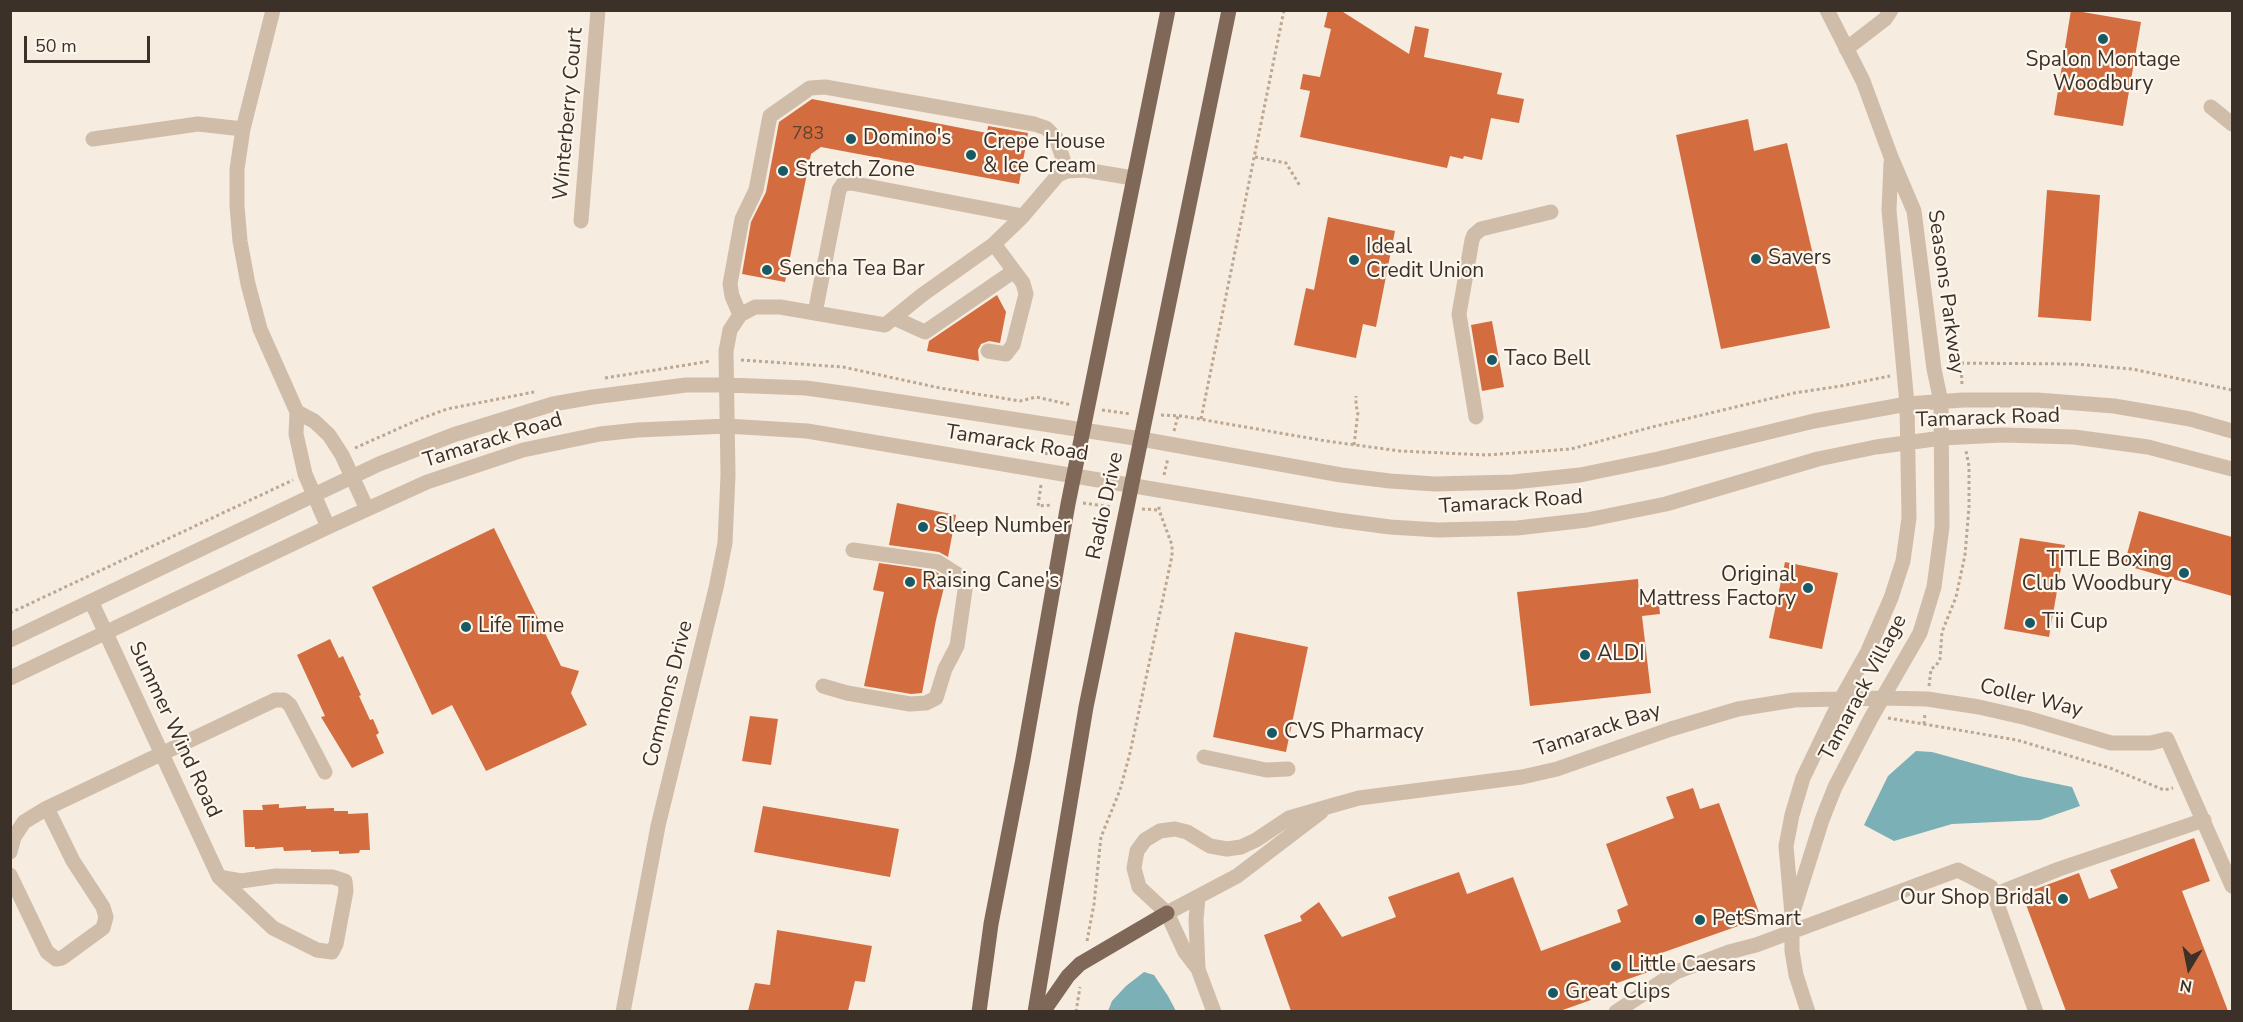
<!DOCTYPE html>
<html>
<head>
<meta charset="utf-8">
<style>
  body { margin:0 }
  #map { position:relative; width:2243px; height:1022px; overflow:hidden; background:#f6ecdf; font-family:"Nunito Sans",sans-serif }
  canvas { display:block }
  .frame { position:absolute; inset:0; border:12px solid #3c3129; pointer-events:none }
  .north { position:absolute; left:2159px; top:938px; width:60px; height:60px; -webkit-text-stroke:4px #fcf6ec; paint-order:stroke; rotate:190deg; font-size:16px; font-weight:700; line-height:24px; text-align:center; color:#3c3129 }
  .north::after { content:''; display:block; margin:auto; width:21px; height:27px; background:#3c3129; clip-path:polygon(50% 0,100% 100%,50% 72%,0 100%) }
  .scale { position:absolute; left:24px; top:36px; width:126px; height:27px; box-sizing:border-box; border:3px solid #3c3129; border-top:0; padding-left:8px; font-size:18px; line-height:21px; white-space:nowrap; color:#3c3129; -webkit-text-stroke:4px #fcf6ec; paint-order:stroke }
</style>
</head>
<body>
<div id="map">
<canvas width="2243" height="1022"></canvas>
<div class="frame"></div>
<div class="north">N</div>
<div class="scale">50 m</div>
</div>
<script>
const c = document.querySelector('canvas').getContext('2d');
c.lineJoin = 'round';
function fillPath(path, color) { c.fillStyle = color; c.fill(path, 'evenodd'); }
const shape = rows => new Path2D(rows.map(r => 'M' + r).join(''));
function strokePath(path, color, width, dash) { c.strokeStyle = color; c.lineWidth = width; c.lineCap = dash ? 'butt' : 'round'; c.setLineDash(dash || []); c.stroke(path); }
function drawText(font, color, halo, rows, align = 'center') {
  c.font = font + ' "Nunito Sans",sans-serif'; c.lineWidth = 4.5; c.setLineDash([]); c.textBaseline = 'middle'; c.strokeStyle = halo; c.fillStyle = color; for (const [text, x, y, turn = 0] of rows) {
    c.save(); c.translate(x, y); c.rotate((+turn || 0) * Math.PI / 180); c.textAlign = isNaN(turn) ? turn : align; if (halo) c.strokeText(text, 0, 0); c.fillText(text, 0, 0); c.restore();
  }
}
fillPath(shape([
  [1916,751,1932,752,2019,776,2072,787,2080,806,2040,820,1952,824,1894,841,1864,825,1888,776],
  [1144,972,1154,975,1168,996,1176,1011,1108,1011,1112,1001,1126,986]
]), '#7ab0b6');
fillPath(shape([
  [1328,10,1340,10,1409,54,1415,26,1429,29,1424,57,1502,73,1497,94,1524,99,1519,123,1491,118,1482,160,1464,156,1463,159,1450,156,1447,168,1300,137,1310,91,1300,89,1303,74,1320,77,1331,29,1324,27],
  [2071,10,2141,22,2123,126,2054,115],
  [812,99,987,133,988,126,1028,133,1019,184,821,147,811,154,785,282,742,274,751,222,766,192,779,122],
  [1748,119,1754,151,1787,143,1830,328,1721,349,1676,135],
  [2047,190,2100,195,2091,321,2038,317],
  [1328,217,1395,231,1376,327,1363,324,1356,358,1294,345,1306,288,1314,290],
  [997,295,1006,312,1000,343,989,341,981,344,978,350,979,361,927,351,929,341],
  [1492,321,1504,387,1482,391,1471,325],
  [897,503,956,515,948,557,939,552,889,545],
  [2139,511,2232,537,2232,596,2124,565],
  [494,528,561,666,579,671,571,693,587,725,486,771,452,705,432,715,372,587],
  [2020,538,2065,545,2049,637,2004,629],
  [1785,562,1838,573,1822,649,1769,638],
  [879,563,935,571,946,579,936,620,922,693,911,694,864,686,884,592,873,590],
  [1638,579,1639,596,1658,594,1660,614,1642,616,1651,693,1530,706,1517,592],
  [1235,632,1308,647,1286,752,1213,737],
  [330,639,339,658,343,656,361,695,359,696,370,720,373,719,379,733,376,735,384,753,352,768,321,717,325,716,297,655],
  [750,716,778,719,771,765,742,761],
  [1693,788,1700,809,1719,803,1761,918,1650,957,1654,970,1614,984,1616,991,1560,1011,1291,1011,1264,935,1302,921,1300,916,1319,902,1342,937,1396,917,1388,897,1459,872,1467,894,1513,877,1541,951,1621,922,1617,910,1628,905,1606,844,1674,818,1666,797],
  [279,804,279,808,306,806,306,809,334,808,334,811,348,811,348,814,368,813,370,850,360,850,359,853,339,854,339,851,311,852,311,850,284,851,283,847,255,849,255,847,245,847,243,810,263,810,262,805],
  [763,806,899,829,890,877,754,852],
  [2194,838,2210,881,2182,891,2228,1011,2066,1011,2022,894,2079,873,2089,899,2118,888,2110,870],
  [777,930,872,946,865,982,855,981,848,1011,748,1011,755,983,770,985]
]), '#d36d3f');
strokePath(shape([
  [1255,157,1286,163,1300,186],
  [741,360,843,367,940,388,1020,401,1036,397,1072,405],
  [1949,363,2075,364,2132,369,2232,390],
  [1961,363,1962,385],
  [605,378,711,361],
  [1102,410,1131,414],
  [1161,415,1182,416,1326,441,1400,451,1486,455,1571,449,1652,427,1794,393,1841,386,1890,376],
  [1201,419,1284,10],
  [1174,431,1178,416],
  [1354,445,1358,412,1356,406,1356,396],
  [355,448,420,419,447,409,534,392],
  [1046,455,1049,441],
  [1164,475,1168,458],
  [1041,485,1038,506,1052,505],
  [1083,503,1112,507],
  [1142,509,1159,510],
  [10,613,293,480],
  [1929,686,1931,669,1936,666,1940,659,1942,632,1956,597,1965,555,1969,507,1969,466,1966,451],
  [1888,718,2017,740,2110,768,2164,790,2173,788],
  [1924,724,1925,713],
  [1087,941,1094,904,1101,837,1120,790,1130,753,1172,556,1172,545,1159,510,1159,505],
  [1076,1012,1080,987]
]), '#bca793', 3, [3, 3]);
strokePath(shape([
  [273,10,243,129,237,169,237,206,240,241,248,284,260,329,297,412,296,434,305,474,328,527],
  [1846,49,1885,19,1891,10],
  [2211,107,2232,124],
  [93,139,198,124,243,129],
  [581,221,598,10],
  [815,313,839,190,843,184,851,183,1023,216],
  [740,315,755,307,780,307,885,325,922,295,994,244,1023,216,1058,175,1067,171],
  [894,318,925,332,1014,271],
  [988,351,1006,354,1013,345,1026,294,1023,283,994,244],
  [297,412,314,421,329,435,342,455,367,509],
  [1476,417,1459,314,1472,240,1474,235,1481,229,1551,212],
  [91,601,219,877],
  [10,640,379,464,453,435,553,404,593,397,686,385,727,385,806,388,856,395,1141,439,1341,475,1390,481,1435,484,1513,482,1580,475,1658,459,1814,421,1907,404,1963,400,2037,400,2114,406,2190,419,2232,431],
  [10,678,328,527,427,482,523,450,600,434,638,430,727,426,807,431,1337,520,1390,527,1438,530,1517,528,1587,520,1666,504,1818,459,1876,447,1942,438,2002,435,2074,437,2148,447,2232,469],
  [823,686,847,693,910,704,926,703,936,698,945,669,957,646,965,590,960,576,938,562,853,550],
  [1204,757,1266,770,1288,769],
  [10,852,14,837,24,822,47,808,275,700,284,700,290,705,325,772],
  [10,875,47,952,56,959,62,958,103,928,106,917,103,907,73,861,47,808],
  [276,876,333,877,345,881,346,891,336,944,332,952,317,950,273,928,219,877,241,881,276,876],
  [1994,895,2059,869,2204,820],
  [1198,897,1196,920,1198,969,1214,1012],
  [1167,913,1237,876,1321,812],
  [1792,915,1822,820,1835,787,1871,718,1920,633,1934,587,1942,527,1941,402,1934,369,1914,211,1891,157,1863,81,1827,10],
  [1198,969,1185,952,1167,913,1139,887,1134,868,1137,851,1145,840,1160,831,1175,829,1187,832,1210,846,1227,849,1241,847,1256,840,1289,818,1334,805,1359,798,1522,777,1557,769,1671,729,1738,709,1794,700,1883,698,1927,699,1979,707,2027,718,2111,743,2151,743,2167,739,2232,886],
  [623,1012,658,826,716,588,725,543,728,475,726,351,730,330,740,315,732,296,730,284,742,219,756,190,770,116,810,88,825,87,1034,124,1046,128,1056,138,1067,171,1085,170,1133,178],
  [1616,1012,1676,972,1729,952,1756,945,1958,870,1991,887,2036,1012],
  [1808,1012,1796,975,1792,951,1792,915,1786,846,1792,815,1803,778,1841,699,1867,653,1891,598,1903,561,1909,518,1907,404,1889,210,1891,163]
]), '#d0bda9', 15);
strokePath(shape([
  [979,1012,991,924,1023,759,1068,504,1168,10],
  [1035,1012,1086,707,1229,10],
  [1043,1012,1068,976,1080,964,1167,913]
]), '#806859', 15);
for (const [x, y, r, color] of [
  [2103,39,6,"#195963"],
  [851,139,6,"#195963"],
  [971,155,6,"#195963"],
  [783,171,6,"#195963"],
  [1756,259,6,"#195963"],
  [1354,260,6,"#195963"],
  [767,270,6,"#195963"],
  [1492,360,6,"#195963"],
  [923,527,6,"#195963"],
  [2184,573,6,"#195963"],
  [910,582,6,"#195963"],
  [1808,588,6,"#195963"],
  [2030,623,6,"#195963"],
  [466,627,6,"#195963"],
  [1585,655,6,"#195963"],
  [1272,733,6,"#195963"],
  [2063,899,6,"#195963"],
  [1700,920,6,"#195963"],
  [1616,966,6,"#195963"],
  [1553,993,6,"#195963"]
]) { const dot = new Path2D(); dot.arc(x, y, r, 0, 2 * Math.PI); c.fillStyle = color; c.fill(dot); strokePath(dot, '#fcf6ec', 2); }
drawText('18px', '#62402e', null, [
  ["783",808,135]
]);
drawText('21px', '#3c3129', '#fcf6ec', [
  ["Spalon Montage",2103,61,"center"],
  ["Woodbury",2103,85,"center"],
  ["Domino's",863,139],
  ["Crepe House",983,143],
  ["& Ice Cream",983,167],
  ["Stretch Zone",795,171],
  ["Ideal",1366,248],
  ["Credit Union",1366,272],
  ["Savers",1768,259],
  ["Sencha Tea Bar",779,270],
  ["Taco Bell",1504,360],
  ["Sleep Number",935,527],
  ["TITLE Boxing",2172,561,"right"],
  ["Club Woodbury",2172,585,"right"],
  ["Original",1796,576,"right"],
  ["Mattress Factory",1796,600,"right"],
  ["Raising Cane's",922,582],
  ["Tii Cup",2042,623],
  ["Life Time",478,627],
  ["ALDI",1597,655],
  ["CVS Pharmacy",1284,733],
  ["Our Shop Bridal",2051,899,"right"],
  ["PetSmart",1712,920],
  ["Little Caesars",1628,966],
  ["Great Clips",1565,993]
], 'left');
drawText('21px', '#3c3129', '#fcf6ec', [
  ["Winterberry Court",569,114,-85],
  ["Seasons Parkway",1945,292,82],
  ["Tamarack Road",1988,419,-2],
  ["Tamarack Road",493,441,-17],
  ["Tamarack Road",1017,444,9],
  ["Tamarack Road",1511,503,-4],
  ["Radio Drive",1106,506,-78],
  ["Tamarack Village",1864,688,-62],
  ["Commons Drive",669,694,-76],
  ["Coller Way",2031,699,14],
  ["Summer Wind Road",174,730,65],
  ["Tamarack Bay",1598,731,-18]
]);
</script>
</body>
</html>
